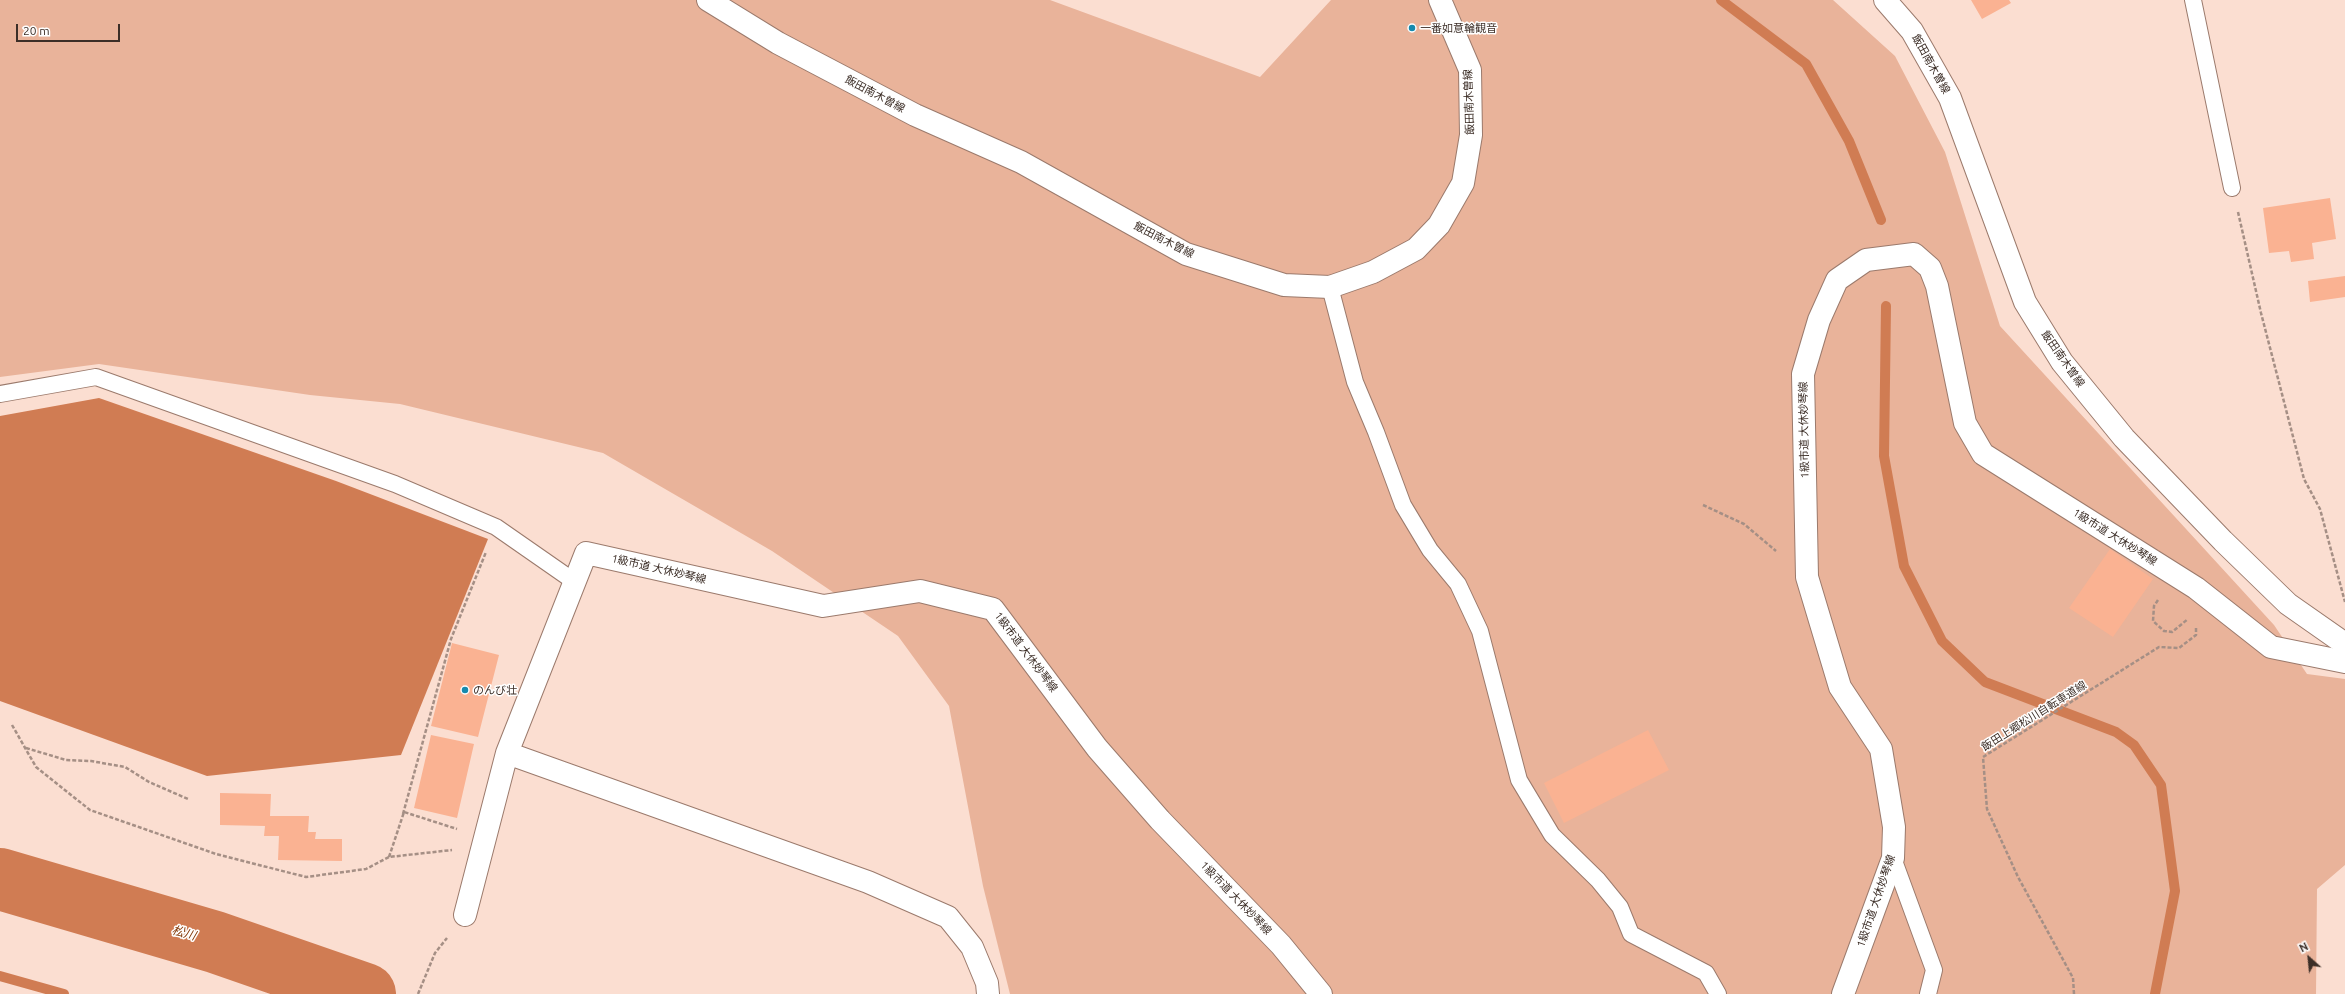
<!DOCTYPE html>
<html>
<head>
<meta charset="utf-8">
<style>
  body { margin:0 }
  #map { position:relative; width:2345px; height:994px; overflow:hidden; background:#fbded1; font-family:Ubuntu,sans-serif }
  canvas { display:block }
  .north { position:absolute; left:2289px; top:938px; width:40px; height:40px; -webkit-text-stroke:3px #fff; paint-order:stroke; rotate:333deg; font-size:11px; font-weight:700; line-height:16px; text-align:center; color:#3c2e27 }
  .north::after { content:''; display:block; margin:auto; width:14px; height:18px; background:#3c2e27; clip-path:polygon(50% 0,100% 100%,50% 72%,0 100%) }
  .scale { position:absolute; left:16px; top:24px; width:104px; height:18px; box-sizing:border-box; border:2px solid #3c2e27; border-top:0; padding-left:5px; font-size:12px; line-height:14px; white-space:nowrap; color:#3c2e27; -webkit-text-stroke:3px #fff; paint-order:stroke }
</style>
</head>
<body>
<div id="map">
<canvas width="2345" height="994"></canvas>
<div class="north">N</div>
<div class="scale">20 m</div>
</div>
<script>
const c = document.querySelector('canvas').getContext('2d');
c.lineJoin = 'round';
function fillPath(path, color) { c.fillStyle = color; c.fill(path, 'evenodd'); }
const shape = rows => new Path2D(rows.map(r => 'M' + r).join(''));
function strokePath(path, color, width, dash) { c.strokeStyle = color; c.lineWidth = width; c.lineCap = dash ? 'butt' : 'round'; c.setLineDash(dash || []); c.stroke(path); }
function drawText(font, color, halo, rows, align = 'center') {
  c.font = font + ' Ubuntu,"Noto Sans JP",sans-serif'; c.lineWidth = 3; c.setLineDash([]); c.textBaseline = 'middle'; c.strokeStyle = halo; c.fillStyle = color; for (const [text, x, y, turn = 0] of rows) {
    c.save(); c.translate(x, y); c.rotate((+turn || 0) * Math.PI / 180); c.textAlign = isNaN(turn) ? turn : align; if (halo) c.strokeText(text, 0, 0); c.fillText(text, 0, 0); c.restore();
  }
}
fillPath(shape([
  [0,0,1050,0,1260,77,1331,0,1833,0,1895,56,1945,152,2000,326,2274,625,2307,674,2345,679,2345,865,2317,889,2316,994,1010,994,983,886,949,706,898,636,772,551,603,453,400,404,310,395,99,364,0,377]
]), '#e9b39a');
fillPath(shape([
  [99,398,336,481,488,539,401,755,207,776,0,701,0,416]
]), '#d07c53');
strokePath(shape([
  [1721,0,1806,64,1849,141,1881,220],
  [1886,306,1884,456,1904,566,1942,641,1985,682,2116,732,2134,745,2161,785,2175,891,2155,994],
  [0,976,64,994]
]), '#d07c53', 10);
strokePath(shape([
  [0,879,215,942,365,994]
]), '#d07c53', 62);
fillPath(shape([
  [1971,0,2009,0,2011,3,1982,19],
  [2330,198,2336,239,2312,243,2314,259,2291,262,2289,251,2269,253,2263,208],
  [2345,276,2345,297,2310,302,2308,281],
  [2110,549,2153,579,2113,637,2069,608],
  [452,643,499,655,478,737,431,726],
  [1648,730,1669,770,1564,823,1544,783],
  [431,735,474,744,457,818,414,808],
  [220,793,271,794,270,816,309,816,308,832,316,832,315,839,342,839,342,861,278,860,279,836,264,836,265,826,220,825]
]), '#fab292');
const service = shape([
  [2193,0,2232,188],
  [1330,287,1355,382,1376,432,1403,505,1430,550,1458,584,1480,631,1519,780,1552,835,1598,880,1620,907,1631,934,1706,973,1718,994],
  [0,394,96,377,395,484,496,527,575,582],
  [1893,858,1934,970,1928,994]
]);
const minor = shape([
  [507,753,868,882,948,917,972,947,987,983,988,994],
  [465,915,507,753,586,553,823,606,920,591,993,609,1097,748,1160,820,1281,945,1321,994],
  [1843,994,1893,858,1894,827,1881,749,1840,687,1807,577,1803,374,1819,320,1837,280,1866,260,1914,254,1930,268,1937,286,1965,423,1983,454,2196,588,2271,647,2345,662]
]);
const primary = shape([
  [708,0,778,43,915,115,1021,162,1186,254,1284,285,1330,287,1373,272,1416,249,1439,225,1463,183,1471,135,1470,70,1440,0],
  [1885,0,1912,31,1950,98,2025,302,2062,362,2124,438,2223,541,2288,604,2345,644]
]);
strokePath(service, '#9b7a6c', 18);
strokePath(minor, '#9b7a6c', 24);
strokePath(primary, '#9b7a6c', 24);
strokePath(shape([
  [2238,212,2261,313,2304,479,2320,509,2345,602],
  [1703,505,1744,524,1776,551],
  [2158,600,2154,606,2153,621,2164,631,2172,632,2188,619],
  [12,725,36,767,90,810,216,854,306,877,366,869,389,857,452,850],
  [26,748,66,760,91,761,125,767,149,782,188,799],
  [403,814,451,639,486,552],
  [389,857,404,812,457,829],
  [418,994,435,953,447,938],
  [2074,994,2073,978,2018,877,1987,809,1983,757,2159,647,2179,648,2196,635,2196,627]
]), '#a58f85', 2.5, [4, 2]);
strokePath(service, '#fff', 16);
strokePath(minor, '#fff', 22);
strokePath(primary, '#fff', 22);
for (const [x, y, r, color] of [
  [1412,28,4,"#168aae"],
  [465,690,4,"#168aae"]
]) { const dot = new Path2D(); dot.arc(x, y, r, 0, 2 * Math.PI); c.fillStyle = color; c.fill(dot); strokePath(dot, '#fff', 1.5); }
drawText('11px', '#3c2e27', '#fff', [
  ["一番如意輪観音",1420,28],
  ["のんび壮",473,690]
], 'left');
drawText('11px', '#3c2e27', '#fff', [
  ["飯田南木曽線",1931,64,61],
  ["飯田南木曽線",875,94,28],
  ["飯田南木曽線",1469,102,-92],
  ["飯田南木曽線",1164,240,27],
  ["飯田南木曽線",2063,359,55],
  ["1級市道 大休妙琴線",1804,430,-91],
  ["1級市道 大休妙琴線",2115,537,32],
  ["1級市道 大休妙琴線",659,569,13],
  ["1級市道 大休妙琴線",1026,652,53],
  ["飯田上郷松川自転車道線",2034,716,-32],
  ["1級市道 大休妙琴線",1236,898,46],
  ["1級市道 大休妙琴線",1876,901,-71]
]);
drawText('italic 12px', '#813402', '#fff', [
  ["松川",184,933,16]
]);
</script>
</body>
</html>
